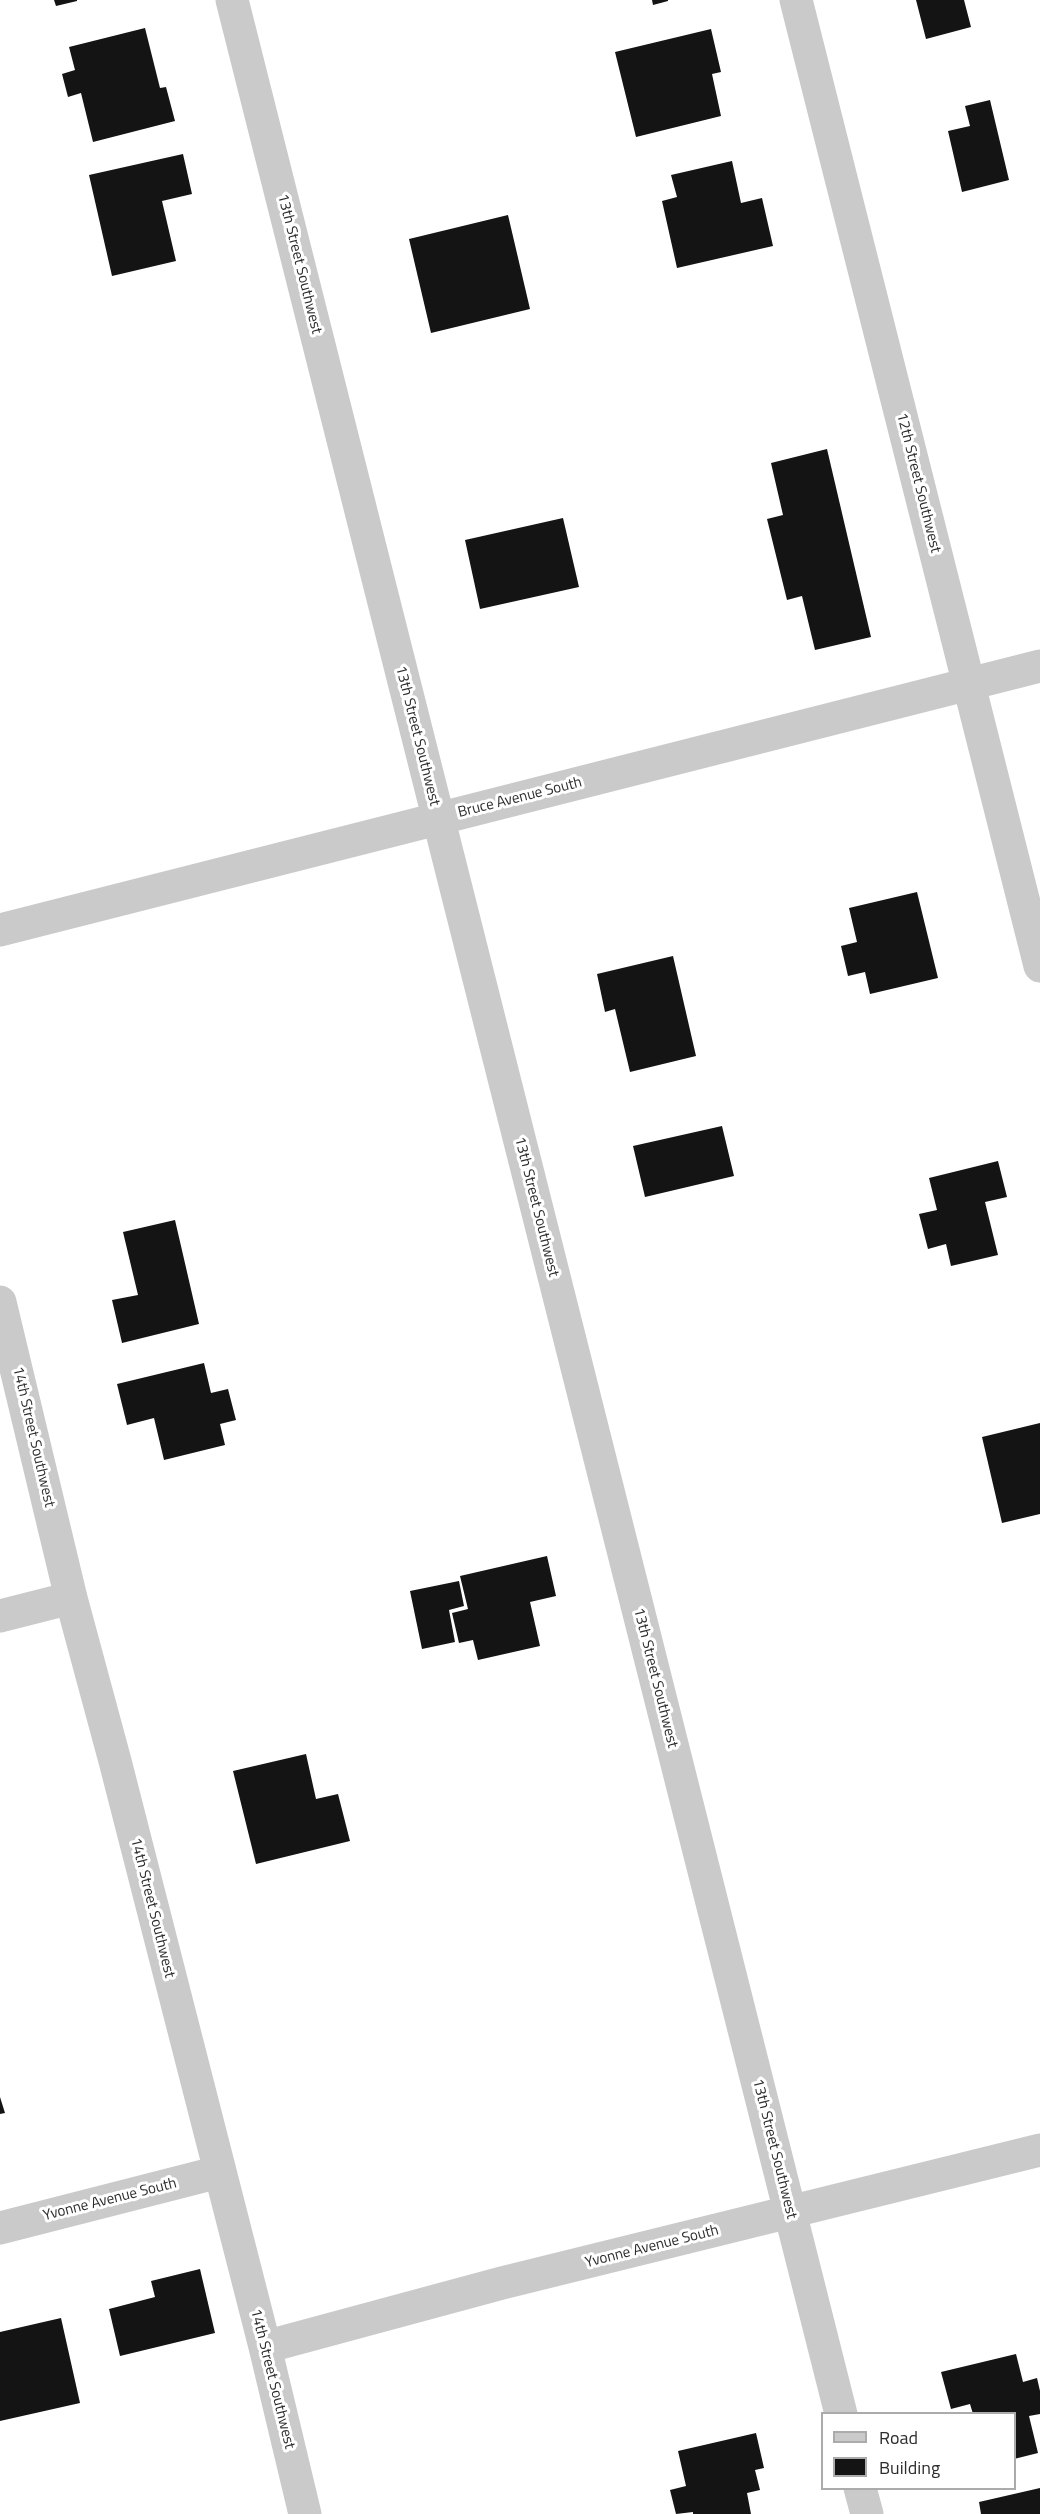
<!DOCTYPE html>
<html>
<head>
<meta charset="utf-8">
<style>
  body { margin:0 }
  #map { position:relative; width:1040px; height:2514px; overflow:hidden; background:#fff; font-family:"Titillium Web",sans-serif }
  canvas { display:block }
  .legend { position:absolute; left:821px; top:2412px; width:195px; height:78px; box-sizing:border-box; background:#fff; border:2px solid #ababab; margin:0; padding:8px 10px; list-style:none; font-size:18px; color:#2d2d2d }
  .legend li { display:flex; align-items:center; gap:12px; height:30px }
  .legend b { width:30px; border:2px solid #ababab }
</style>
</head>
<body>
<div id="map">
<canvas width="1040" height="2514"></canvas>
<ul class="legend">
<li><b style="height:8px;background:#cacaca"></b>Road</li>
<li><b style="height:16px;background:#141414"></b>Building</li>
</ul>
</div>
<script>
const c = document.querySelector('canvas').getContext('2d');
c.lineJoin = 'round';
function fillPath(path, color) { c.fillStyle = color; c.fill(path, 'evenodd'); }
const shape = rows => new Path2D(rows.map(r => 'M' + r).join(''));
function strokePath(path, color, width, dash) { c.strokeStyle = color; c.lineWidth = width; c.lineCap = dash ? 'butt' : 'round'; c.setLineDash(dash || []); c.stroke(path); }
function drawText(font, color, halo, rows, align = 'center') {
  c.font = font + ' "Titillium Web",sans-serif'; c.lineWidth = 6; c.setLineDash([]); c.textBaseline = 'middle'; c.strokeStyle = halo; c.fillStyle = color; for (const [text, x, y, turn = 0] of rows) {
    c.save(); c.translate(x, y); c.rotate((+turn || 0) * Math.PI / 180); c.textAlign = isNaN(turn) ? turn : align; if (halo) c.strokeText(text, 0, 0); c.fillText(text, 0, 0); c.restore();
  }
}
fillPath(shape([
  [54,0,77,0,77,1,56,6],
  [652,0,668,0,668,1,653,5],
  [916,0,964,0,971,27,926,39],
  [145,28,160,88,166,87,175,121,93,142,81,93,68,97,62,74,75,70,69,47],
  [711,29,721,72,712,74,721,116,636,137,615,52],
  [990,100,1009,180,962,192,948,131,970,126,965,106],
  [183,154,192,194,162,201,176,261,112,276,89,175],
  [732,161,741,203,762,198,773,246,677,268,662,201,677,197,671,175],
  [508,215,530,309,431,333,409,239],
  [827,449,871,637,815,650,802,596,787,600,767,519,783,515,771,463],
  [563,518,579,587,480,609,465,540],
  [917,892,938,978,870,994,865,972,848,976,841,946,857,942,849,908],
  [673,956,696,1056,630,1072,615,1009,605,1012,597,974],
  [722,1126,734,1176,645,1197,633,1146],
  [998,1161,1007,1197,985,1202,998,1255,951,1266,946,1244,928,1249,919,1214,937,1210,929,1178],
  [175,1220,199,1324,122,1343,112,1300,138,1295,123,1232],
  [204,1363,211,1393,228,1389,236,1420,220,1424,225,1445,164,1460,154,1418,127,1425,117,1384],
  [1040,1423,1040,1514,1002,1523,982,1437],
  [547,1556,556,1596,530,1602,540,1646,478,1660,473,1640,459,1643,452,1613,468,1609,460,1576],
  [459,1581,464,1606,449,1610,455,1642,422,1649,410,1591],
  [306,1754,316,1799,338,1794,350,1841,256,1864,233,1771],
  [0,2097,5,2113,0,2114],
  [200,2269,215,2333,120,2356,109,2309,155,2297,151,2281],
  [61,2318,80,2403,0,2421,0,2332],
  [1016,2354,1023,2382,1037,2378,1040,2391,1040,2414,1029,2416,1038,2453,1014,2459,1014,2414,973,2414,970,2404,951,2409,941,2372],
  [756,2433,764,2468,755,2470,760,2490,747,2493,751,2514,693,2514,693,2512,676,2514,670,2490,686,2486,678,2451],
  [1040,2488,1040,2514,981,2514,979,2502]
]), '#141414');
strokePath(shape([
  [232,0,841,2414],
  [796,0,1040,966],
  [0,930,1040,666],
  [0,1302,71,1598,115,1761,265,2347,305,2514],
  [0,1616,71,1598],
  [0,2228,219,2172],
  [265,2347,502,2283,1040,2150],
  [860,2488,867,2514]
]), '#cacaca', 33);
drawText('15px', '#2d2d2d', '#fff', [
  ["13th Street Southwest",299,264,76],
  ["12th Street Southwest",918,483,76],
  ["13th Street Southwest",417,736,76],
  ["Bruce Avenue South",520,798,-14],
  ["13th Street Southwest",536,1207,76],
  ["14th Street Southwest",33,1437,77],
  ["13th Street Southwest",655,1678,76],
  ["14th Street Southwest",152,1908,76],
  ["13th Street Southwest",774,2149,76],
  ["Yvonne Avenue South",110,2200,-14],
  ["Yvonne Avenue South",652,2247,-14],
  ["14th Street Southwest",272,2379,76]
]);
</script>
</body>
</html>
